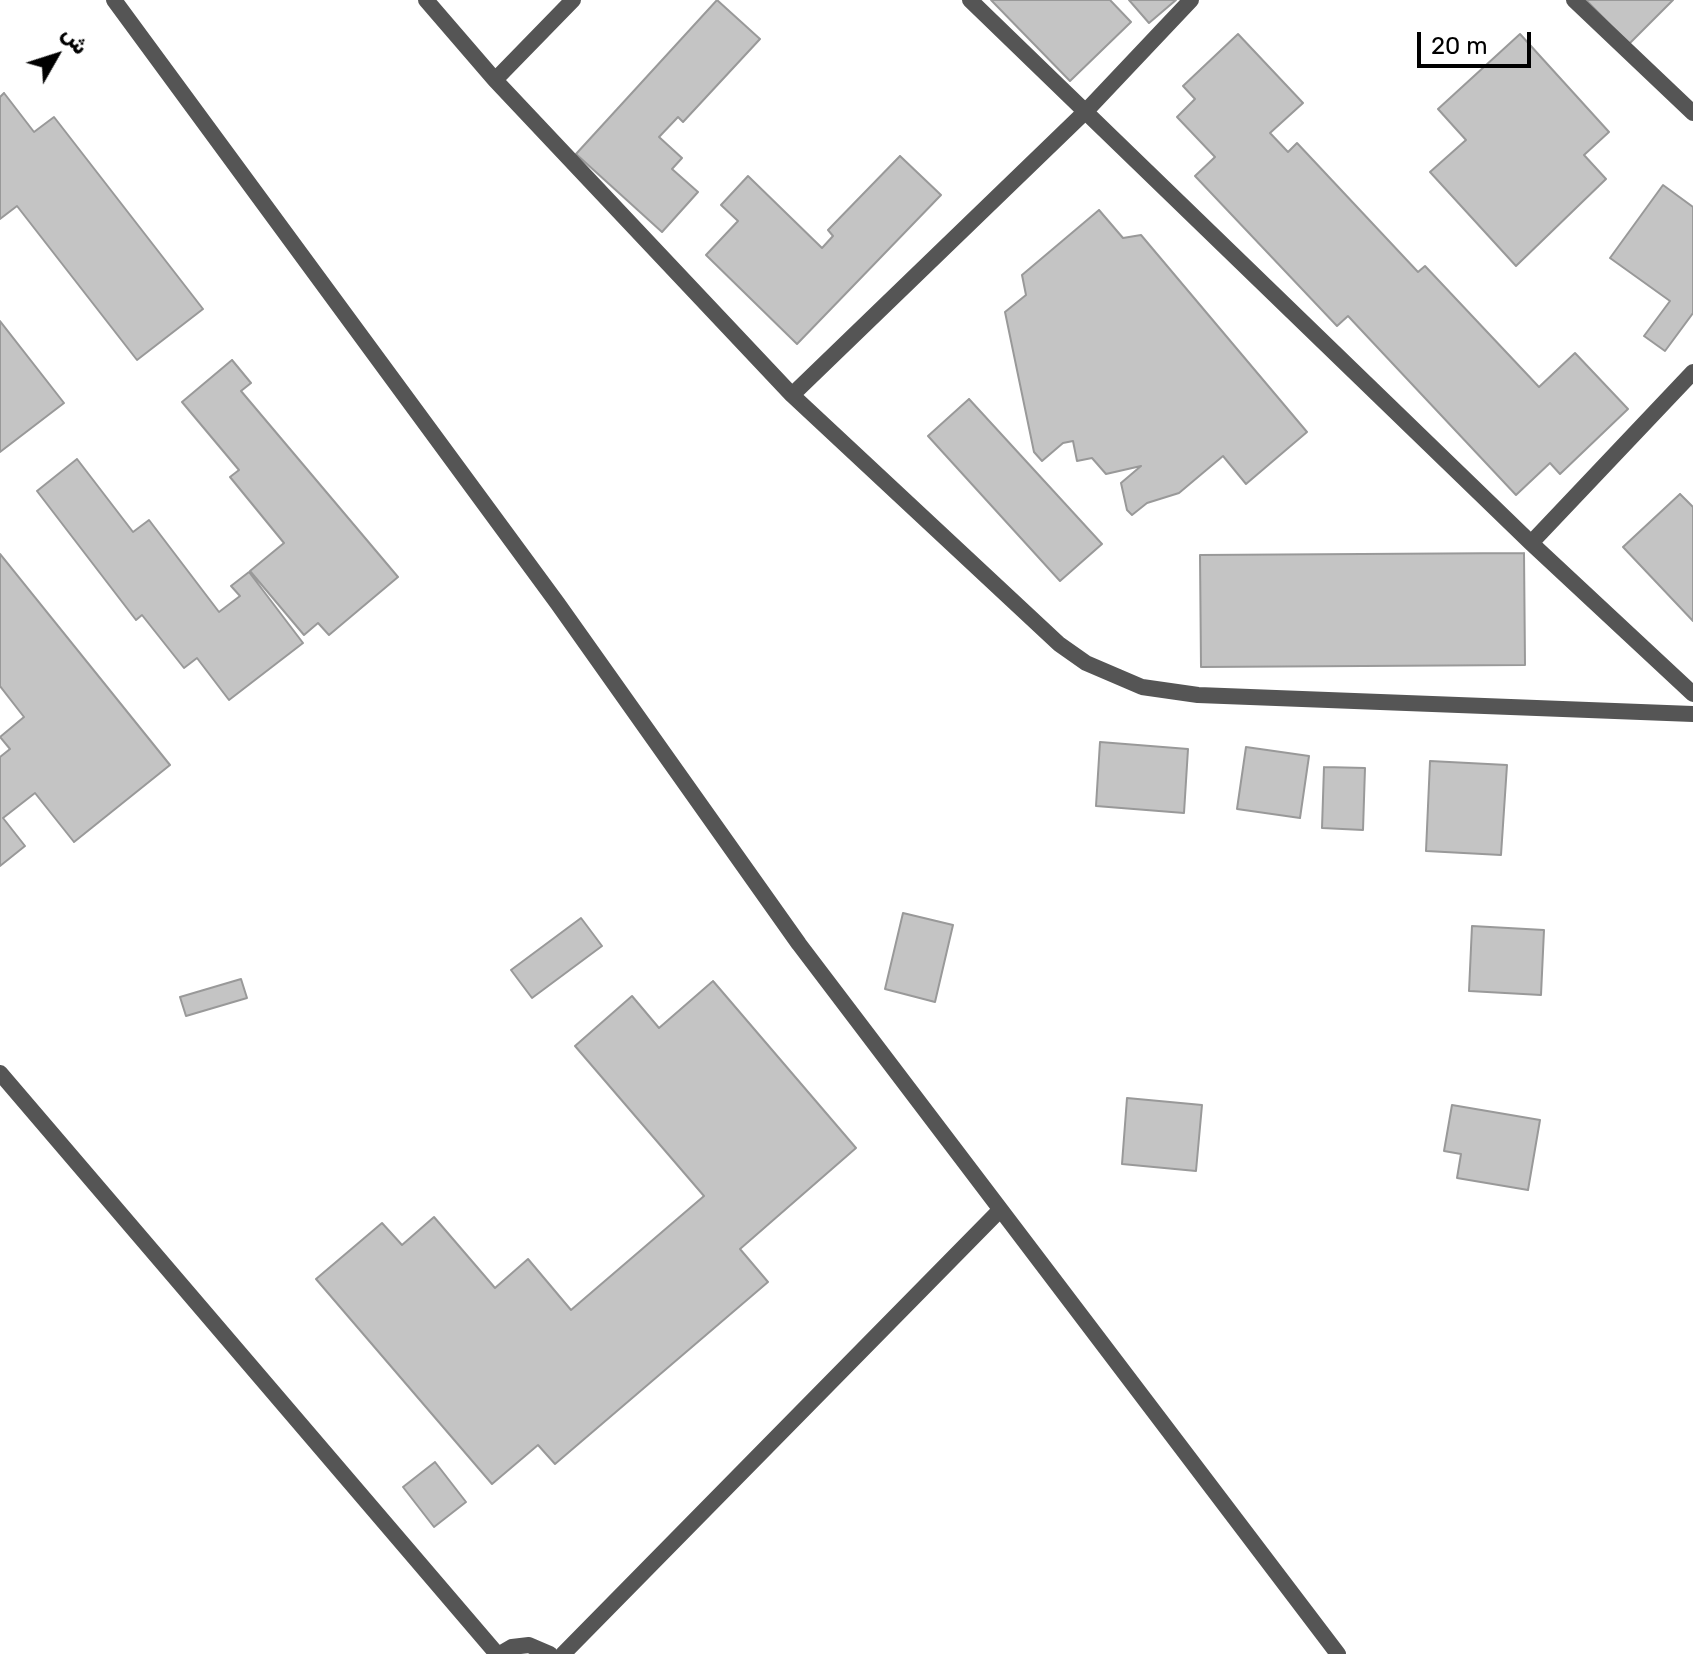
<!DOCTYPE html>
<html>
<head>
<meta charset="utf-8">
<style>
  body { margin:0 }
  #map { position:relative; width:1693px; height:1654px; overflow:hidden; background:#fff; font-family:Rubik,Cairo,sans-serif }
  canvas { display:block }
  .north { position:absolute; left:16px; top:16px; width:80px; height:80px; -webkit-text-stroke:6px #fff; paint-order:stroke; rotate:51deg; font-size:22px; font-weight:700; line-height:32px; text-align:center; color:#000 }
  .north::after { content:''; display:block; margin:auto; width:28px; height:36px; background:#000; clip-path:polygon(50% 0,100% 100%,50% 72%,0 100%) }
  .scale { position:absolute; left:1417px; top:32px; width:114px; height:36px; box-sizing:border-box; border:4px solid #000; border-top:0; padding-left:10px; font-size:24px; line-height:28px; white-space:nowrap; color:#000; -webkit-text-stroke:6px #fff; paint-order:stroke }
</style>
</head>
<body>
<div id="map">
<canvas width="1693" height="1654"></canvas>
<div class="north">ش</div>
<div class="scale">20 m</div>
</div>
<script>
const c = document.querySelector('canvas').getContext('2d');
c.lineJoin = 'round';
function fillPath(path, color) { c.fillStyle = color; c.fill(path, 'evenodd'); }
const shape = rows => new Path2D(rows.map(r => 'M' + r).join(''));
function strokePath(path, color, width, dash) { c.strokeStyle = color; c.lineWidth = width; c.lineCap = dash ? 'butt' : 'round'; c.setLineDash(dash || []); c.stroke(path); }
const building = shape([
  [717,0,760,39,683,122,678,117,659,137,682,158,672,169,698,192,662,232,576,154,717,0],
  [991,0,1110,0,1131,22,1070,81,991,0],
  [1129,0,1176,0,1149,23,1129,0],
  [1586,0,1673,0,1629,44,1586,0],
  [1238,34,1303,103,1270,133,1288,152,1297,143,1418,272,1425,266,1539,387,1575,353,1628,409,1560,474,1550,463,1516,495,1348,316,1337,326,1195,176,1215,157,1177,117,1195,99,1183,86,1238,34],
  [1520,34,1609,132,1584,155,1606,179,1516,266,1430,172,1466,140,1438,109,1520,34],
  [4,93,34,132,54,117,203,309,137,360,17,206,0,219,0,97,4,93],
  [900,156,941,195,797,344,706,255,738,221,721,205,748,176,822,248,833,236,828,230,900,156],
  [1663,185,1693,207,1693,313,1665,351,1644,336,1670,301,1610,258,1663,185],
  [1099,210,1123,238,1141,235,1307,432,1246,484,1223,456,1179,493,1147,503,1132,515,1127,510,1121,483,1141,466,1106,474,1092,458,1077,461,1073,441,1063,443,1042,461,1034,452,1005,312,1026,295,1022,275,1099,210],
  [0,321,64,403,0,452,0,321],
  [232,360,251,383,241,391,398,577,329,635,318,623,304,635,250,571,284,543,230,477,239,470,182,402,232,360],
  [969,399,1102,544,1060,581,928,436,969,399],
  [77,459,133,532,149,520,219,612,240,596,231,586,249,572,303,643,229,700,197,658,184,668,142,615,136,620,37,491,77,459],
  [1680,494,1693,507,1693,621,1623,547,1680,494],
  [1524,553,1525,665,1201,667,1200,555,1524,553],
  [0,554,170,765,74,842,35,793,3,818,25,846,0,866,0,757,10,749,0,737,24,717,0,686,0,554],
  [1100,742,1188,749,1184,813,1096,806,1100,742],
  [1246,747,1309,756,1300,818,1237,809,1246,747],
  [1430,761,1507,765,1501,855,1426,851,1430,761],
  [1324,767,1365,768,1363,830,1322,828,1324,767],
  [903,913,953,925,935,1002,885,989,903,913],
  [581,918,602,946,532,998,511,970,581,918],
  [1472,926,1544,930,1541,995,1469,991,1472,926],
  [241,979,247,998,186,1016,180,997,241,979],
  [713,981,856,1148,740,1249,768,1282,555,1464,538,1445,492,1484,316,1279,382,1223,402,1245,434,1217,495,1288,528,1259,571,1310,704,1196,575,1046,632,996,659,1028,713,981],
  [1127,1098,1202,1105,1196,1171,1122,1164,1127,1098],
  [1452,1105,1540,1120,1528,1190,1457,1178,1461,1154,1444,1151,1452,1105],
  [435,1462,466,1502,434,1527,403,1487,435,1462]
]);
fillPath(building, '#c4c4c4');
strokePath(building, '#999', 2);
strokePath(shape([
  [114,0,558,604,799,944,1338,1654],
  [426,0,495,80,792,395,1059,644,1086,663,1142,687,1198,695,1693,714],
  [970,0,1531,543,1693,694],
  [1574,0,1693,113],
  [495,80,573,0],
  [792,395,1087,110,1191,0],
  [1531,543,1693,372],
  [0,1073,497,1654],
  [500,1654,512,1647,529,1645,550,1654],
  [563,1654,1000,1210]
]), '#555', 16);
</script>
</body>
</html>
